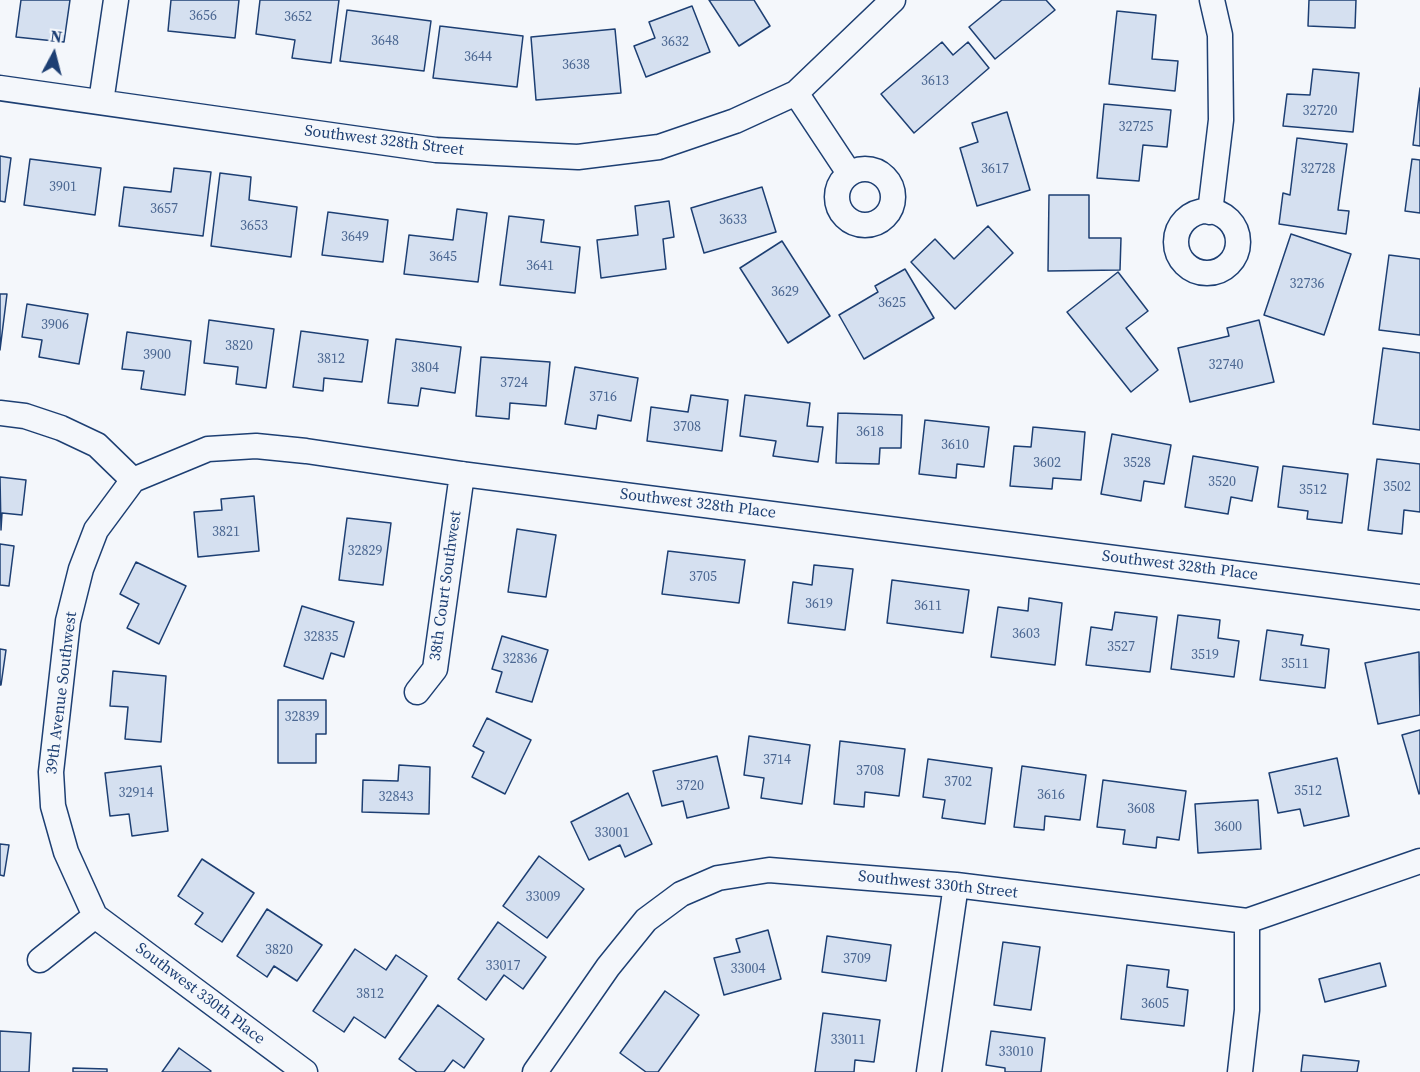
<!DOCTYPE html>
<html>
<head>
<meta charset="utf-8">
<style>
  body { margin:0 }
  #map { position:relative; width:1420px; height:1072px; overflow:hidden; background:#f4f7fb; font-family:"Source Serif 4",serif }
  canvas { display:block }
  .north { position:absolute; left:24px; top:24px; width:60px; height:60px; -webkit-text-stroke:4px #f4f7fb; paint-order:stroke; rotate:7deg; font-size:16px; font-weight:700; line-height:24px; text-align:center; color:#1d3f73 }
  .north::after { content:''; display:block; margin:auto; width:21px; height:27px; background:#1d3f73; clip-path:polygon(50% 0,100% 100%,50% 72%,0 100%) }
</style>
</head>
<body>
<div id="map">
<canvas width="1420" height="1072"></canvas>
<div class="north">N</div>
</div>
<script>
const c = document.querySelector('canvas').getContext('2d');
c.lineJoin = 'round';
function fillPath(path, color) { c.fillStyle = color; c.fill(path, 'evenodd'); }
const shape = rows => new Path2D(rows.map(r => 'M' + r).join(''));
function strokePath(path, color, width, dash) { c.strokeStyle = color; c.lineWidth = width; c.lineCap = dash ? 'butt' : 'round'; c.setLineDash(dash || []); c.stroke(path); }
function drawText(font, color, halo, rows, align = 'center') {
  c.font = font + ' "Source Serif 4",serif'; c.lineWidth = 4.5; c.setLineDash([]); c.textBaseline = 'middle'; c.strokeStyle = halo; c.fillStyle = color; for (const [text, x, y, turn = 0] of rows) {
    c.save(); c.translate(x, y); c.rotate((+turn || 0) * Math.PI / 180); c.textAlign = isNaN(turn) ? turn : align; if (halo) c.strokeText(text, 0, 0); c.fillText(text, 0, 0); c.restore();
  }
}
const building = shape([
  [21,0,70,0,64,42,16,37,21,0],
  [171,0,239,0,235,38,168,31,171,0],
  [260,0,339,0,331,63,292,58,295,40,256,34,260,0],
  [709,0,754,0,770,26,739,46,709,0],
  [1002,0,1046,0,1055,10,995,59,969,27,1002,0],
  [1309,0,1356,0,1355,28,1308,26,1309,0],
  [692,6,710,52,646,77,634,46,655,38,649,22,692,6],
  [347,10,431,21,424,71,340,61,347,10],
  [1117,11,1156,15,1152,59,1178,61,1175,91,1109,84,1117,11],
  [440,26,523,36,517,87,433,78,440,26],
  [615,29,621,93,536,100,531,37,615,29],
  [942,42,953,55,968,42,989,68,914,133,881,94,942,42],
  [1313,69,1359,73,1353,132,1283,126,1287,94,1310,95,1313,69],
  [1420,88,1420,146,1413,145,1420,88],
  [1104,104,1171,110,1167,147,1143,145,1139,181,1097,178,1104,104],
  [1007,112,1030,190,977,206,960,148,978,142,972,123,1007,112],
  [1297,138,1347,144,1338,210,1349,211,1346,234,1279,224,1283,193,1290,195,1297,138],
  [0,156,11,158,5,202,0,201,0,156],
  [30,159,101,168,95,215,24,205,30,159],
  [1412,159,1420,160,1420,213,1405,211,1412,159],
  [174,168,211,172,203,236,119,226,124,187,171,192,174,168],
  [220,173,251,177,249,200,297,207,291,257,211,246,220,173],
  [762,187,776,232,704,253,691,208,762,187],
  [1049,195,1089,195,1089,238,1121,238,1120,270,1048,271,1049,195],
  [669,201,674,237,663,239,666,269,601,278,597,240,638,235,635,206,669,201],
  [457,209,487,213,478,282,404,274,409,235,453,240,457,209],
  [328,212,388,220,383,262,322,255,328,212],
  [509,216,544,220,541,242,580,247,575,293,500,285,509,216],
  [988,226,1013,253,955,309,911,262,935,239,954,259,988,226],
  [1291,234,1351,254,1324,335,1264,315,1291,234],
  [782,241,830,316,788,343,740,268,782,241],
  [1389,255,1420,259,1420,335,1379,330,1389,255],
  [905,269,934,318,864,359,839,315,878,292,875,286,905,269],
  [1118,272,1148,311,1126,328,1158,370,1131,392,1067,312,1118,272],
  [0,294,7,294,0,350,0,294],
  [27,304,88,314,79,364,39,357,42,340,22,337,27,304],
  [209,320,274,329,266,388,236,384,238,367,204,363,209,320],
  [1259,320,1274,382,1190,402,1178,348,1229,336,1227,328,1259,320],
  [301,331,368,340,362,382,324,378,323,391,293,387,301,331],
  [127,332,191,341,185,395,141,389,144,371,122,369,127,332],
  [396,339,461,347,455,393,421,388,418,406,388,403,396,339],
  [1383,348,1420,353,1420,430,1373,424,1383,348],
  [481,357,550,362,546,406,510,403,509,419,476,416,481,357],
  [575,367,638,378,631,421,598,415,596,429,565,424,575,367],
  [691,395,728,400,722,451,647,441,651,407,688,412,691,395],
  [745,395,810,403,807,426,823,427,818,462,773,456,776,441,740,436,745,395],
  [838,413,902,415,901,448,880,448,879,464,836,463,838,413],
  [925,420,989,427,984,467,957,464,956,478,919,474,925,420],
  [1033,427,1085,432,1081,480,1053,478,1052,489,1010,486,1014,446,1031,447,1033,427],
  [1112,434,1171,445,1164,484,1144,481,1141,501,1101,494,1112,434],
  [1193,456,1258,467,1252,501,1231,497,1228,514,1185,507,1193,456],
  [1377,459,1420,464,1420,512,1404,510,1402,534,1368,530,1377,459],
  [1283,466,1348,474,1342,523,1307,519,1308,511,1278,507,1283,466],
  [0,477,26,480,22,515,2,513,1,530,0,477],
  [254,496,259,551,198,557,194,512,222,510,221,499,254,496],
  [347,518,391,523,383,585,339,580,347,518],
  [517,529,556,535,546,597,508,592,517,529],
  [0,544,14,546,9,586,0,585,0,544],
  [668,551,745,560,739,603,662,594,668,551],
  [136,562,186,586,159,644,127,628,139,604,120,594,136,562],
  [814,565,853,569,845,630,788,623,793,582,812,585,814,565],
  [892,580,969,590,963,633,887,623,892,580],
  [1029,598,1062,603,1055,665,991,657,998,607,1028,611,1029,598],
  [302,606,354,622,344,657,331,653,323,679,284,666,302,606],
  [1115,612,1157,617,1150,672,1086,665,1091,627,1112,630,1115,612],
  [1178,615,1220,620,1218,638,1239,641,1234,677,1171,669,1178,615],
  [1267,630,1303,635,1301,645,1329,649,1325,688,1260,680,1267,630],
  [502,636,548,650,532,702,496,692,502,672,492,669,502,636],
  [0,649,6,650,1,685,0,685,0,649],
  [1419,652,1420,715,1378,724,1365,663,1419,652],
  [113,671,166,676,161,742,125,739,128,707,110,706,113,671],
  [278,700,326,700,326,734,316,734,316,763,278,763,278,700],
  [487,718,531,740,505,794,472,777,484,752,473,746,487,718],
  [1420,730,1420,793,1419,794,1402,735,1420,730],
  [749,736,810,745,802,804,761,798,764,778,744,775,749,736],
  [840,741,905,749,899,796,865,792,864,807,834,804,840,741],
  [717,756,729,808,687,818,683,801,662,806,653,771,717,756],
  [1337,758,1349,816,1304,826,1300,809,1278,813,1269,773,1337,758],
  [928,759,992,768,985,824,942,818,945,800,923,797,928,759],
  [399,765,430,767,429,814,362,812,363,780,398,781,399,765],
  [161,766,168,831,132,836,129,814,110,816,105,773,161,766],
  [1022,766,1086,775,1080,820,1045,816,1044,830,1014,827,1022,766],
  [1103,780,1186,791,1179,840,1157,837,1156,848,1123,844,1125,830,1097,827,1103,780],
  [628,793,652,844,625,857,620,845,589,860,571,822,628,793],
  [1258,800,1261,849,1198,853,1195,804,1258,800],
  [0,844,9,845,4,876,0,875,0,844],
  [539,856,584,889,547,938,503,906,539,856],
  [202,859,254,893,222,942,195,924,203,913,178,896,202,859],
  [267,909,322,945,297,981,274,966,267,977,237,956,267,909],
  [498,922,546,957,523,989,504,975,486,1000,458,979,498,922],
  [768,930,781,979,724,995,714,958,740,952,736,939,768,930],
  [827,936,891,945,886,981,822,972,827,936],
  [1003,942,1040,947,1031,1010,994,1005,1003,942],
  [355,949,386,970,396,955,427,976,385,1038,354,1017,344,1032,313,1011,355,949],
  [1380,963,1386,986,1325,1002,1319,979,1380,963],
  [1127,965,1169,970,1167,987,1188,990,1184,1026,1121,1019,1127,965],
  [665,991,699,1015,658,1072,646,1072,620,1053,665,991],
  [438,1005,484,1039,464,1068,453,1060,444,1072,417,1072,399,1059,438,1005],
  [823,1013,880,1020,874,1062,855,1060,854,1072,815,1072,823,1013],
  [0,1031,31,1033,29,1072,0,1072,0,1031],
  [991,1031,1045,1038,1041,1072,1005,1072,1005,1068,986,1065,991,1031],
  [179,1048,211,1071,210,1072,162,1072,179,1048],
  [1303,1055,1359,1061,1357,1072,1301,1072,1303,1055],
  [73,1068,107,1069,107,1072,73,1072,73,1068]
]);
fillPath(building, '#d5e0f0');
strokePath(building, '#1d3f73', 1.5);
const street = shape([
  [0,88,436,150,578,157,659,147,735,121,796,93,893,0],
  [796,93,849,173],
  [101,102,116,0],
  '837 197a28 28 0 1 1 56 0a28 28 0 1 1-56 0Z',
  '1176 242a31 31 0 1 1 62 0a31 31 0 1 1-62 0Z',
  [1210,212,1221,120,1220,35,1212,0],
  [0,413,25,416,61,428,97,445,133,480,208,449,256,446,306,451,462,474,1420,597],
  [417,692,435,669,462,474],
  [95,916,305,1072],
  [40,960,95,916,66,852,53,806,51,772,68,621,81,569,96,530,133,480],
  [535,1072,608,967,646,920,681,894,718,878,769,870,956,885,1247,921,1420,861],
  [929,1072,956,885],
  [1240,1072,1247,1010,1247,921]
]);
strokePath(street, '#1d3f73', 27);
strokePath(street, '#f4f7fb', 24);
drawText('14px', '#4b6792', null, [
  ["3656",203,16],
  ["3652",298,17],
  ["3648",385,41],
  ["3632",675,42],
  ["3644",478,57],
  ["3638",576,65],
  ["3613",935,81],
  ["32720",1320,111],
  ["32725",1136,127],
  ["3617",995,169],
  ["32728",1318,169],
  ["3901",63,187],
  ["3657",164,209],
  ["3633",733,220],
  ["3653",254,226],
  ["3649",355,237],
  ["3645",443,257],
  ["3641",540,266],
  ["32736",1307,284],
  ["3629",785,292],
  ["3625",892,303],
  ["3906",55,325],
  ["3820",239,346],
  ["3900",157,355],
  ["3812",331,359],
  ["32740",1226,365],
  ["3804",425,368],
  ["3724",514,383],
  ["3716",603,397],
  ["3708",687,427],
  ["3618",870,432],
  ["3610",955,445],
  ["3602",1047,463],
  ["3528",1137,463],
  ["3520",1222,482],
  ["3502",1397,487],
  ["3512",1313,490],
  ["3821",226,532],
  ["32829",365,551],
  ["3705",703,577],
  ["3619",819,604],
  ["3611",928,606],
  ["3603",1026,634],
  ["32835",321,637],
  ["3527",1121,647],
  ["3519",1205,655],
  ["32836",520,659],
  ["3511",1295,664],
  ["32839",302,717],
  ["3714",777,760],
  ["3708",870,771],
  ["3702",958,782],
  ["3720",690,786],
  ["3512",1308,791],
  ["32914",136,793],
  ["3616",1051,795],
  ["32843",396,797],
  ["3608",1141,809],
  ["3600",1228,827],
  ["33001",612,833],
  ["33009",543,897],
  ["3820",279,950],
  ["3709",857,959],
  ["33017",503,966],
  ["33004",748,969],
  ["3812",370,994],
  ["3605",1155,1004],
  ["33011",848,1040],
  ["33010",1016,1052]
]);
drawText('16px', '#1d3f73', '#f4f7fb', [
  ["Southwest 328th Street",384,141,7],
  ["Southwest 328th Place",698,504,7],
  ["Southwest 328th Place",1180,566,7],
  ["38th Court Southwest",446,586,-82],
  ["39th Avenue Southwest",62,693,-83],
  ["Southwest 330th Street",938,885,6],
  ["Southwest 330th Place",200,994,37]
]);
</script>
</body>
</html>
